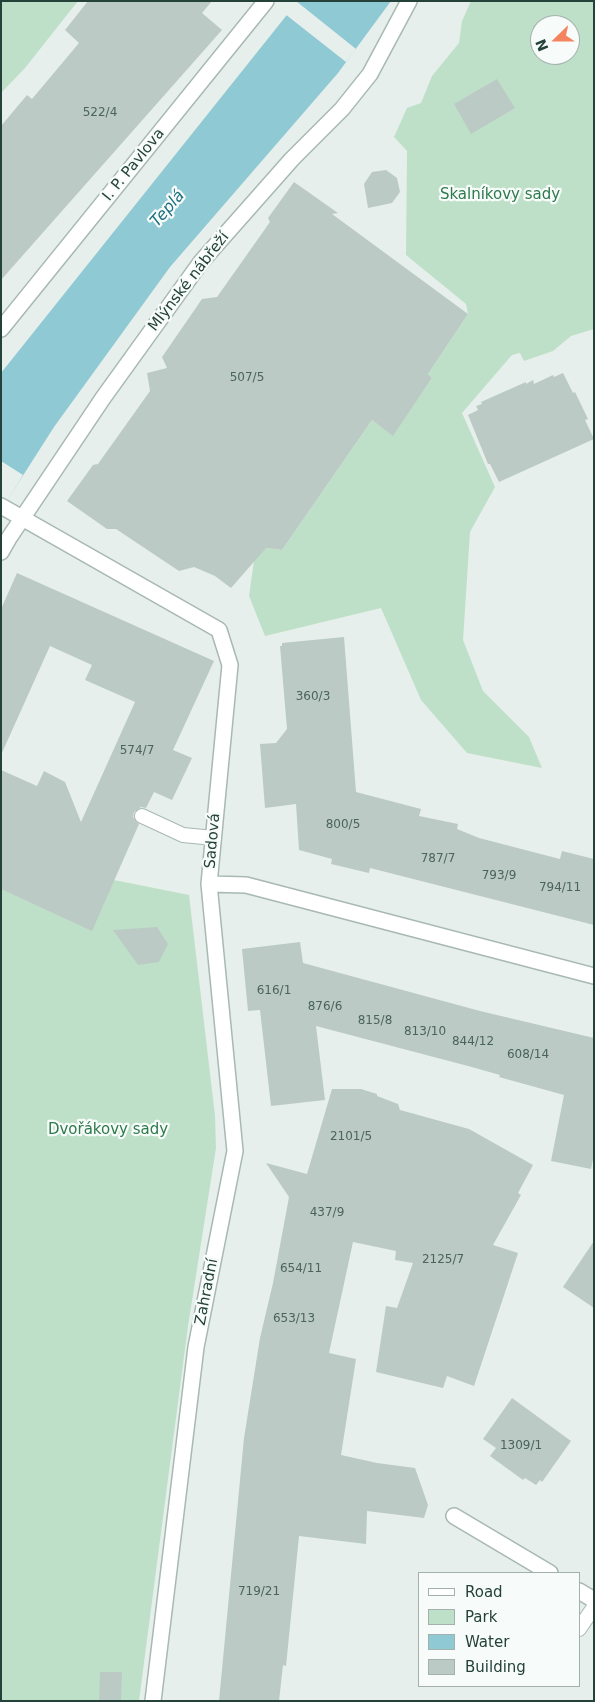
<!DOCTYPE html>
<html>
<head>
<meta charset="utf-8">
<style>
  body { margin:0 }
  #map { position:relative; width:595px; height:1702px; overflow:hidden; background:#e6efeb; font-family:"DejaVu Sans",sans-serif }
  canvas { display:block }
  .frame { position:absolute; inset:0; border:2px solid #24423a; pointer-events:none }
  .legend { position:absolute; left:418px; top:1572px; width:162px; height:115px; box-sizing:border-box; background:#f7fbf9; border:1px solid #a3b1ad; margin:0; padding:6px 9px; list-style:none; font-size:15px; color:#24423a }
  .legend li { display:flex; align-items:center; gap:10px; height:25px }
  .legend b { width:25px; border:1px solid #a3b1ad }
  .north { position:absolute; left:530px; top:15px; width:50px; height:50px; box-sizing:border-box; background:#f7fbf9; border:1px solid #a3b1ad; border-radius:50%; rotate:248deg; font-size:14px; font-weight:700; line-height:20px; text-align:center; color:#24423a }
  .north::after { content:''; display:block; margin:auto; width:18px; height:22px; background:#f4845f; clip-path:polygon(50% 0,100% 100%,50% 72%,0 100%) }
</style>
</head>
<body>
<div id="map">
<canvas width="595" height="1702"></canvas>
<div class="frame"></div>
<ul class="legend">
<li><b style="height:6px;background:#fff"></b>Road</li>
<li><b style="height:14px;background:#bfe0c8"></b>Park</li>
<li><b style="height:14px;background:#8ec9d4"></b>Water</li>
<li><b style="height:14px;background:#bbcac4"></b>Building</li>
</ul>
<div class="north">N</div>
</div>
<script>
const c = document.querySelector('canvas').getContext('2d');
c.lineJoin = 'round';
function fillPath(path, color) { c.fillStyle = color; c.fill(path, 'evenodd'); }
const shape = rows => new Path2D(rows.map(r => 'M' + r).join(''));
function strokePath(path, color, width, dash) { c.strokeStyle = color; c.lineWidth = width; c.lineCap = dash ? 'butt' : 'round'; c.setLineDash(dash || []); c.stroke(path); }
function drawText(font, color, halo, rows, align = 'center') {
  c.font = font + ' "DejaVu Sans",sans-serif'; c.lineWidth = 4.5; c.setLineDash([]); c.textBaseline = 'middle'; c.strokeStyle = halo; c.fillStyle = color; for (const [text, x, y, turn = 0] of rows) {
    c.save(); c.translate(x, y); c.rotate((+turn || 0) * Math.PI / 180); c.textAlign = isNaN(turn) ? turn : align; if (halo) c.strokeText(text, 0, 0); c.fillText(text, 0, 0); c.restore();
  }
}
fillPath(shape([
  [1,1,78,1,25,68,1,93],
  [471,1,594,1,594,329,571,336,553,351,524,361,520,353,512,355,462,413,495,487,470,532,463,640,483,691,529,737,542,768,467,753,421,700,381,608,265,636,249,596,256,547,282,550,372,420,393,435,432,378,428,374,468,314,466,304,406,255,407,151,394,137,407,108,421,103,432,76,459,43,462,21],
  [540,25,570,25,570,55,540,55],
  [1,829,114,880,189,895,215,1116,216,1148,188,1326,139,1701,1,1701]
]), '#bfe0c8');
fillPath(shape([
  [298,1,391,1,338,73,170,267,54,427,1,510,1,373]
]), '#8ec9d4');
fillPath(shape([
  [296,1,356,49,346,62,285,14],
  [1,461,23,475,1,511]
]), '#e6efeb');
fillPath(shape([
  [88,1,212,1,202,13,222,30,1,280,1,126,27,95,32,99,79,43,65,30],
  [497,79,515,108,471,134,454,104],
  [386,170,397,178,400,192,392,203,368,208,364,184,372,172],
  [294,182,338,213,332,214,468,314,428,374,432,378,393,436,372,420,282,550,266,548,231,588,215,576,194,567,179,571,116,529,107,529,67,501,93,465,98,464,150,391,147,373,167,368,162,357,202,299,217,297,270,222,268,218],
  [563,373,573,393,575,392,588,419,585,420,594,439,499,482,490,464,488,464,468,415,478,410,476,406,482,404,481,402,526,382,526,384,533,380,534,384,553,375,554,377],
  [17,573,214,661,173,750,192,758,172,800,154,792,146,808,141,807,134,812,133,817,139,824,92,931,1,889,1,770,37,786,44,771,65,782,81,822,135,702,85,680,92,665,50,646,1,755,1,609],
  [344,637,356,792,421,809,419,816,458,824,457,829,479,838,560,859,562,851,594,859,594,925,370,868,369,873,331,864,332,859,299,850,296,804,265,808,260,744,276,743,287,729,280,646,282,646,282,643],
  [157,927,168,944,159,962,138,965,113,930],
  [300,942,303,963,480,1011,594,1038,594,1154,591,1169,551,1161,564,1095,499,1077,500,1075,468,1066,316,1026,325,1100,271,1106,260,1010,248,1011,242,949],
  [332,1089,361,1089,377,1094,377,1096,398,1104,400,1110,469,1129,533,1165,518,1193,521,1195,493,1245,518,1253,474,1386,447,1376,443,1388,376,1372,386,1306,397,1308,413,1263,395,1260,396,1251,353,1242,329,1353,356,1359,341,1455,377,1463,415,1468,428,1505,424,1518,367,1511,366,1544,299,1536,286,1666,283,1665,279,1701,219,1701,244,1438,260,1338,273,1283,289,1197,266,1163,307,1174],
  [594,1241,594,1308,563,1287],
  [512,1398,571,1441,542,1482,540,1480,536,1485,525,1478,523,1480,490,1456,496,1448,483,1439],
  [100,1672,122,1672,121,1701,99,1701]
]), '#bbcac4');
const lane = shape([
  [142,816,183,835,214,838],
  [579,1629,594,1607]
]);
const street = shape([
  [1,329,266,1],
  [1,506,219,630,230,665,209,884,235,1151,196,1347,153,1701],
  [1,552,9,538,103,398,201,262,292,159,342,109,370,74,409,1],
  [209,884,246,885,594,976],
  [454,1516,550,1573],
  [579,1591,594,1600]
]);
strokePath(lane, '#a8b8b2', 16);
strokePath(street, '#a8b8b2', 18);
strokePath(lane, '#fff', 14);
strokePath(street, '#fff', 15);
drawText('12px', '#4a645c', null, [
  ["522/4",100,113],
  ["507/5",247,378],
  ["360/3",313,697],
  ["574/7",137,751],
  ["800/5",343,825],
  ["787/7",438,859],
  ["793/9",499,876],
  ["794/11",560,888],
  ["616/1",274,991],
  ["876/6",325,1007],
  ["815/8",375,1021],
  ["813/10",425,1032],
  ["844/12",473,1042],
  ["608/14",528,1055],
  ["2101/5",351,1137],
  ["437/9",327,1213],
  ["2125/7",443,1260],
  ["654/11",301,1269],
  ["653/13",294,1319],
  ["1309/1",521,1446],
  ["719/21",259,1592]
]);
drawText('15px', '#24423a', '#f7fbf9', [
  ["I. P. Pavlova",134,165,-51],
  ["Mlýnské nábřeží",189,282,-52],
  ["Sadová",213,841,-85],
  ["Zahradní",207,1292,-79]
]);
drawText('15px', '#2d7a4b', '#f7fbf9', [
  ["Skalníkovy sady",500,195],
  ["Dvořákovy sady",108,1130]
]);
drawText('italic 16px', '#1c6f80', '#f7fbf9', [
  ["Teplá",168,209,-49]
]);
</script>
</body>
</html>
